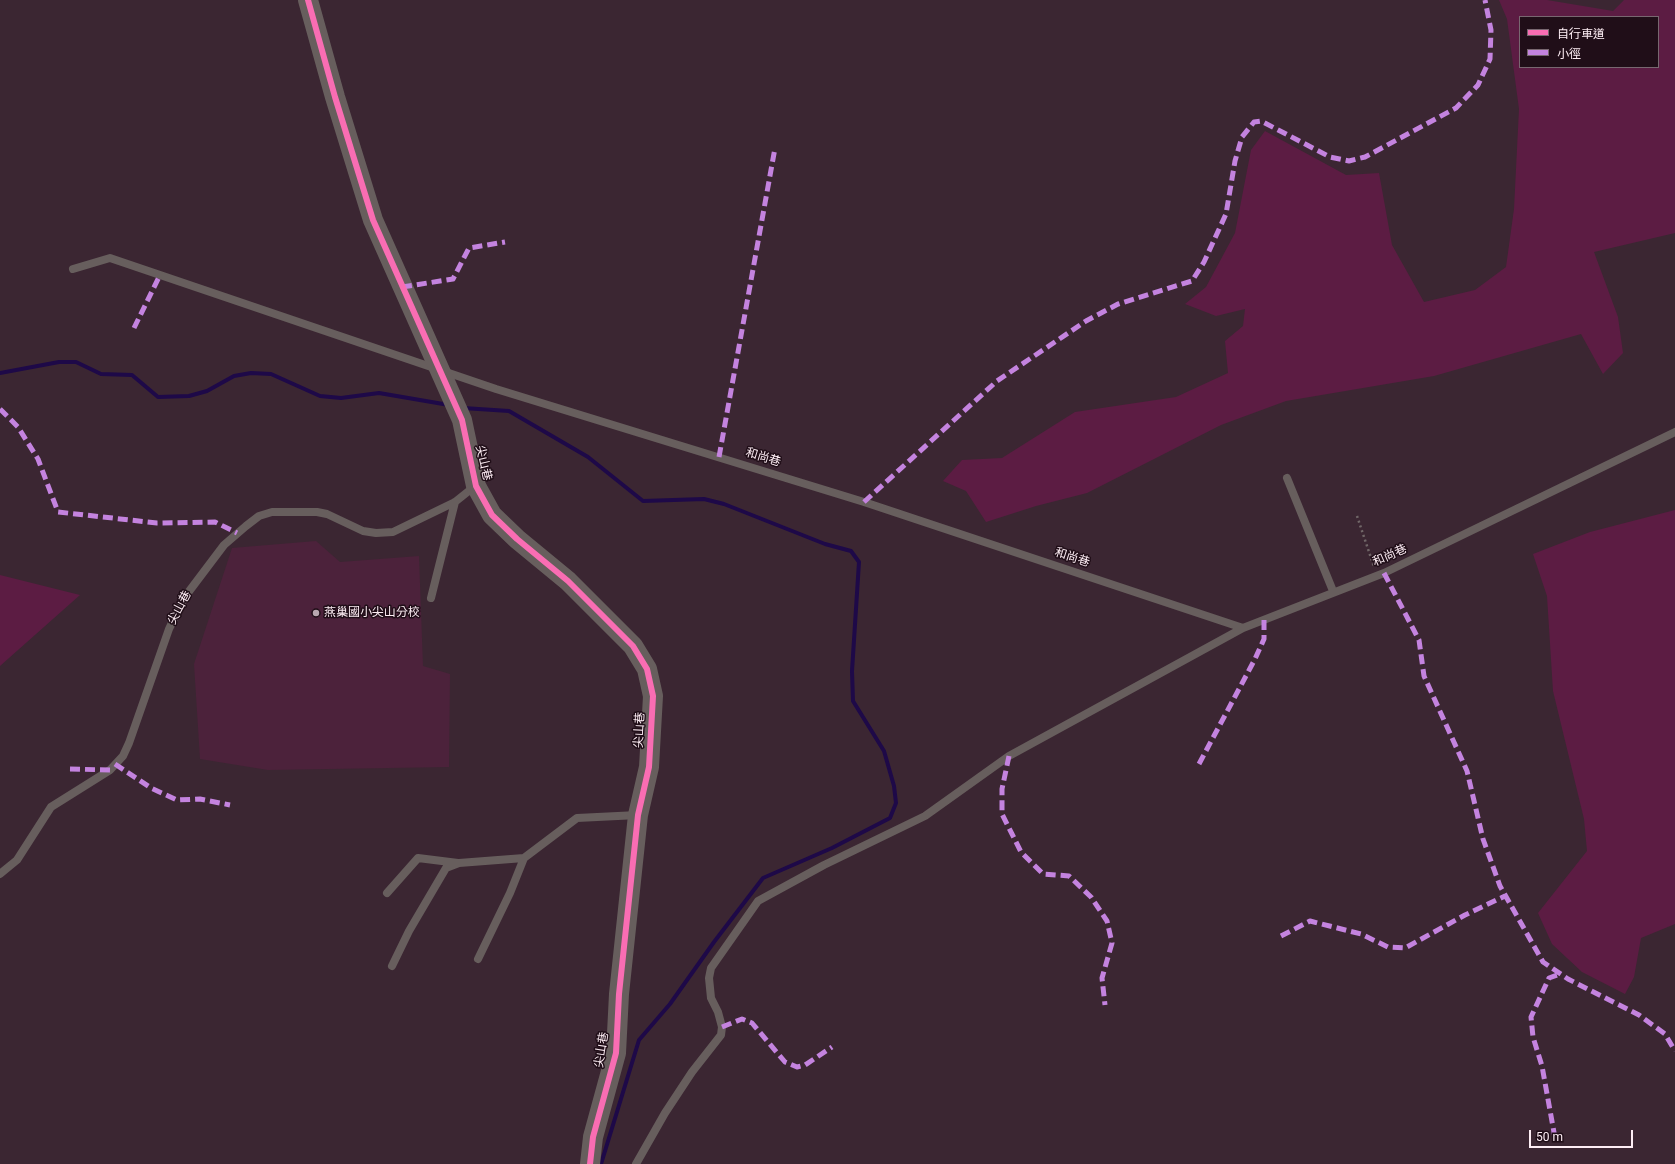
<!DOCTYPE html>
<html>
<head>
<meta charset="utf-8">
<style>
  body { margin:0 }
  #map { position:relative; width:1675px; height:1164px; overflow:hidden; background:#3b2632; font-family:Roboto,"Noto Sans TC",sans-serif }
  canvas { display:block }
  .legend { position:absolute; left:1519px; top:16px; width:140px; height:52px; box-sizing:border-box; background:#200e18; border:1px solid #786770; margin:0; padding:5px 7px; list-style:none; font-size:12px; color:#fdedf4 }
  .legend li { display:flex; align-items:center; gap:8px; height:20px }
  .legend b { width:20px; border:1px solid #786770 }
  .scale { position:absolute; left:1529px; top:1130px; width:104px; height:18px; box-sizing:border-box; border:2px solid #fdedf4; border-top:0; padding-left:5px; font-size:12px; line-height:14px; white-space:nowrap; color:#fdedf4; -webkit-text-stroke:3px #200e18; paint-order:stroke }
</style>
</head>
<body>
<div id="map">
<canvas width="1675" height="1164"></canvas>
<ul class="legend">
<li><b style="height:5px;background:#f96db3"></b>自行車道</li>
<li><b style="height:5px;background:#c483df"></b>小徑</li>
</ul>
<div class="scale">50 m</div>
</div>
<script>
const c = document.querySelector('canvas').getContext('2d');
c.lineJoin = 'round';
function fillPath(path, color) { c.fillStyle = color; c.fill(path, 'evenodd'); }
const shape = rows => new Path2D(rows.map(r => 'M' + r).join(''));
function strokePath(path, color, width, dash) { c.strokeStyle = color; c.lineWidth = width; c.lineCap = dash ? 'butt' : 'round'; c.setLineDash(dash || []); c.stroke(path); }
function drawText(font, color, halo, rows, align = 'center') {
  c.font = font + ' Roboto,"Noto Sans TC",sans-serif'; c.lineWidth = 3; c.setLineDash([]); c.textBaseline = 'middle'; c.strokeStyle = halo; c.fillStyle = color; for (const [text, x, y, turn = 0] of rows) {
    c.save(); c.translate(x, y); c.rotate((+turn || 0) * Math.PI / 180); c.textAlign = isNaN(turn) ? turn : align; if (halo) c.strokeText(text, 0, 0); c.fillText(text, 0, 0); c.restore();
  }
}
fillPath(shape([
  [316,541,340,562,419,556,423,666,450,674,449,767,268,770,200,759,194,664,232,548]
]), '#4c223b');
fillPath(shape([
  [1499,0,1547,0,1613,11,1624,0,1675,0,1675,233,1594,252,1618,317,1623,353,1603,374,1581,334,1434,376,1286,401,1221,425,1087,493,1036,506,986,522,966,491,943,481,962,460,1002,458,1075,412,1176,397,1228,373,1225,341,1243,326,1245,309,1216,316,1185,304,1206,287,1235,233,1251,150,1265,131,1346,175,1379,173,1392,245,1424,302,1475,290,1506,267,1514,209,1519,109,1507,19],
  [1520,17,1658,17,1658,67,1520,67],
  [1675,510,1675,924,1641,938,1634,977,1625,994,1582,972,1552,944,1538,913,1587,851,1584,819,1553,691,1547,596,1533,554,1590,532],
  [0,575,80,595,0,666]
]), '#5c1c43');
strokePath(shape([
  [0,373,59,362,76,362,101,374,132,375,158,397,189,396,207,391,234,376,251,373,271,374,320,396,341,398,379,393,449,405],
  [463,408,509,411,588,457,643,501,704,499,724,504,825,544,851,551,859,562,852,671,853,701,884,751,894,786,896,803,890,818,832,848,763,878,714,942,670,1004,639,1040,601,1164]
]), '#1e0948', 4);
strokePath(shape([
  [1357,516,1374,567]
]), '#716768', 2.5, [2, 3]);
strokePath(shape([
  [73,269,110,258,496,389,864,502,1243,628,1384,573,1675,432],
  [1287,478,1333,591],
  [431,598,455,502],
  [0,874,17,860,51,807,110,770,123,756,129,743,169,629,184,598,224,545,246,526,259,516,272,512,317,512,327,514,363,531,376,533,393,532,455,502,475,486],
  [387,893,418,858,458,863],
  [478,959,510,893,524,858],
  [392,966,409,931,446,868,459,863,524,858,577,818,638,815],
  [636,1164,665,1113,692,1072,721,1035,722,1027,718,1012,711,998,709,978,711,968,758,901,824,865,925,816,1009,756,1243,628]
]), '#675e5d', 8);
strokePath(shape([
  [308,0,335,97,373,220,462,420,476,486,492,515,517,539,568,581,633,646,647,669,653,696,649,767,638,815,619,994,616,1053,593,1137,590,1164]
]), '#675e5d', 20);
strokePath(shape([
  [402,287,453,279,469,248,505,242],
  [134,328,160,275],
  [0,409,18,427,38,459,58,512,157,523,215,522,237,533],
  [719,457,775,148],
  [864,502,997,381,1086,321,1118,304,1192,281,1204,262,1226,214,1235,161,1242,137,1254,122,1261,121,1330,157,1349,161,1365,157,1456,108,1478,85,1490,59,1491,30,1485,0],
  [1384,573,1419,640,1424,676,1467,771,1483,839,1500,886,1543,962,1568,979,1639,1015,1665,1034,1675,1051],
  [1009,756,1002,789,1002,814,1021,852,1043,874,1069,876,1091,897,1107,921,1112,943,1102,978,1105,1005],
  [115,764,151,788,177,800,200,799,230,805],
  [1199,764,1255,659,1264,639,1264,620],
  [70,769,110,770],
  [1281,936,1310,921,1361,934,1388,947,1405,948,1465,915,1505,896],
  [722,1027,742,1019,752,1023,785,1062,797,1067,805,1065,832,1047],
  [1555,1138,1542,1066,1533,1037,1531,1017,1549,978,1560,974]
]), '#c483df', 5, [10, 5]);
strokePath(shape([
  [308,0,335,97,373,220,462,420,476,486,492,515,517,539,568,581,633,646,647,669,653,696,649,767,638,815,619,994,616,1053,593,1137,590,1164]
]), '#f96db3', 6);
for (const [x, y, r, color] of [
  [316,613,4,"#b9a7b0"]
]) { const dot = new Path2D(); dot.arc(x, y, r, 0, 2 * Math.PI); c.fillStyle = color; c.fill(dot); strokePath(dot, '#200e18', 1.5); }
drawText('12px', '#fdedf4', '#200e18', [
  ["和尚巷",763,458,17],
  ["尖山巷",483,463,77],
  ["和尚巷",1390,556,-24],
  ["和尚巷",1072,558,18],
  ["尖山巷",180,608,-62],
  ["尖山巷",640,730,-87],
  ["尖山巷",602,1050,-81]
]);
drawText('12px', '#fdedf4', '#200e18', [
  ["燕巢國小尖山分校",324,613]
], 'left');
</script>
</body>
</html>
